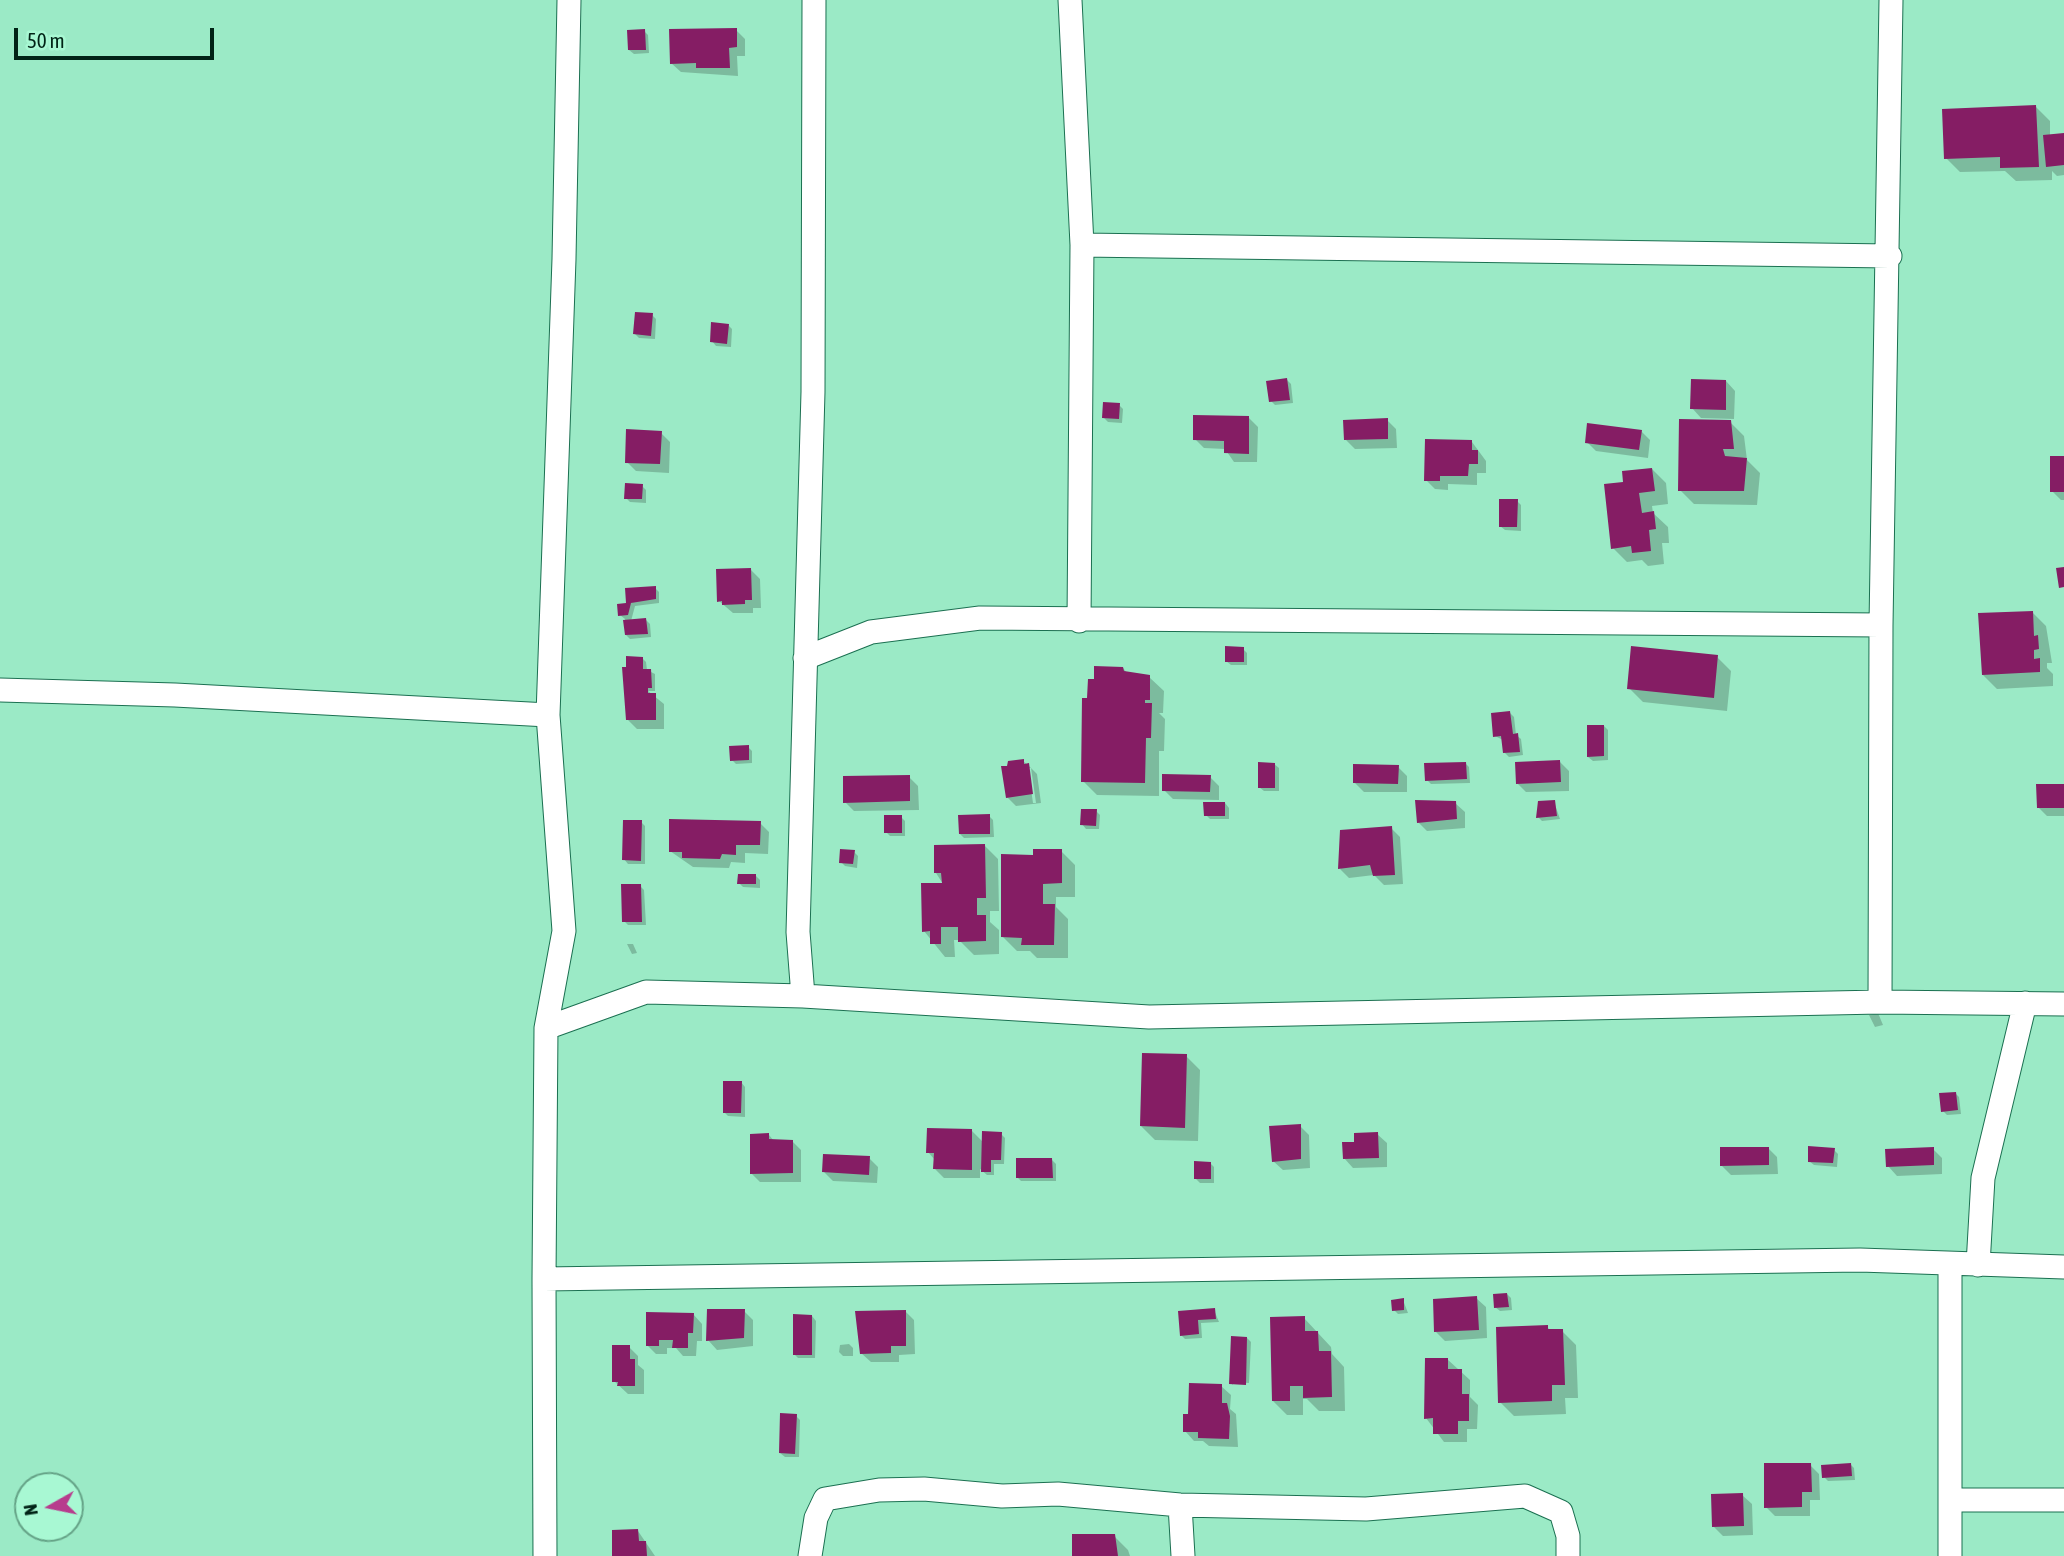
<!DOCTYPE html>
<html>
<head>
<meta charset="utf-8">
<style>
  body { margin:0 }
  #map { position:relative; width:2064px; height:1556px; overflow:hidden; background:#9beac6; font-family:"Asap Condensed",sans-serif }
  canvas { display:block }
  .north { position:absolute; left:14px; top:1472px; width:70px; height:70px; box-sizing:border-box; background:#a8f8d3; border:2px solid #65a387; border-radius:50%; rotate:261deg; font-size:19px; font-weight:700; line-height:28px; text-align:center; color:#012316 }
  .north::after { content:''; display:block; margin:auto; width:24px; height:32px; background:#b73c8d; clip-path:polygon(50% 0,100% 100%,50% 72%,0 100%) }
  .scale { position:absolute; left:14px; top:28px; width:200px; height:32px; box-sizing:border-box; border:4px solid #012316; border-top:0; padding-left:9px; font-size:21px; line-height:24px; white-space:nowrap; color:#012316; -webkit-text-stroke:5px #a8f8d3; paint-order:stroke }
</style>
</head>
<body>
<div id="map">
<canvas width="2064" height="1556"></canvas>
<div class="north">N</div>
<div class="scale">50 m</div>
</div>
<script>
const c = document.querySelector('canvas').getContext('2d');
c.lineJoin = 'round';
function fillPath(path, color) { c.fillStyle = color; c.fill(path, 'evenodd'); }
const shape = rows => new Path2D(rows.map(r => 'M' + r).join(''));
function strokePath(path, color, width, dash) { c.strokeStyle = color; c.lineWidth = width; c.lineCap = dash ? 'butt' : 'round'; c.setLineDash(dash || []); c.stroke(path); }
fillPath(shape([
  [736,30,745,39,745,56,737,56,738,76,681,72,671,63],
  [644,31,648,35,649,53,634,54,629,50],
  [2036,107,2050,121,2050,136,2064,135,2064,175,2057,176,2052,171,2052,180,2016,181,2005,171,1960,172,1946,158],
  [652,315,656,319,655,339,639,338,635,334],
  [728,325,732,329,731,347,716,346,712,341],
  [1287,380,1291,384,1293,403,1275,405,1271,401],
  [1726,381,1735,391,1734,419,1701,418,1692,408],
  [1119,405,1123,409,1122,423,1108,422,1104,418],
  [1249,418,1258,427,1257,462,1234,462,1225,449,1204,448,1195,439],
  [1387,420,1396,429,1397,448,1355,449,1346,440],
  [1730,422,1744,436,1747,460,1760,473,1757,505,1694,504,1680,490],
  [1641,431,1650,440,1648,458,1596,451,1587,442],
  [661,433,670,442,669,473,636,471,627,462],
  [1472,442,1486,461,1486,473,1477,473,1477,485,1448,484,1448,490,1435,489,1426,480],
  [2064,458,2064,500,2061,500,2052,491],
  [1652,469,1666,483,1668,504,1652,506,1653,513,1668,527,1669,543,1662,543,1664,564,1648,566,1642,560,1627,562,1613,548,1625,483],
  [642,486,646,490,646,503,630,502,626,498],
  [1517,501,1521,505,1521,531,1505,530,1500,526],
  [751,570,760,579,761,608,753,608,753,613,733,613,719,601],
  [655,588,659,592,659,603,635,606,631,621,646,620,650,624,651,637,630,639,626,635,625,619,620,615,628,605],
  [2032,612,2046,626,2052,663,2047,663,2047,668,2053,674,2053,686,1997,689,1983,675],
  [1243,649,1247,653,1247,665,1231,665,1226,661],
  [1717,657,1731,671,1727,711,1643,702,1629,688],
  [642,658,646,662,647,670,655,674,655,691,648,691,664,704,664,729,637,729,628,720],
  [1123,668,1127,673,1149,677,1164,691,1163,713,1159,713,1165,719,1164,751,1159,751,1159,796,1097,795,1083,781,1089,700,1096,681],
  [1510,713,1514,717,1516,735,1521,739,1523,755,1509,757,1504,752,1503,740,1495,736],
  [1604,726,1608,730,1608,760,1593,761,1588,757],
  [748,747,752,751,752,763,736,764,732,760],
  [1023,761,1031,768,1028,768,1033,803,1036,803,1031,768,1037,774,1041,803,1016,806,1007,797],
  [1560,762,1569,771,1569,791,1526,792,1517,783],
  [1465,763,1469,767,1470,783,1431,784,1427,780],
  [1274,764,1279,768,1279,791,1264,791,1259,787],
  [1398,767,1407,776,1407,792,1364,792,1355,783],
  [909,777,918,786,919,810,854,811,845,802],
  [1210,777,1219,786,1219,800,1173,799,1164,790],
  [2064,786,2064,816,2047,816,2038,807],
  [1554,802,1560,819,1542,821,1538,817],
  [1225,803,1229,808,1229,819,1210,819,1206,815],
  [1455,803,1465,812,1465,828,1427,831,1418,822],
  [1096,811,1100,815,1099,829,1086,829,1082,824],
  [989,816,993,820,994,837,964,838,960,834],
  [901,817,905,821,905,836,890,836,886,832],
  [641,822,645,826,645,864,628,864,624,859],
  [760,823,769,832,768,854,745,853,745,863,731,862,729,868,693,867,670,851],
  [1391,828,1400,837,1403,884,1384,885,1374,875,1349,878,1340,869],
  [984,845,998,859,999,911,990,911,990,922,999,930,999,954,974,955,959,940,954,940,955,957,945,957,924,931,943,884,936,873],
  [1061,851,1075,865,1075,897,1056,897,1056,907,1068,919,1068,958,1037,958,1030,951,1017,951,1003,937],
  [854,852,858,856,857,868,845,866,841,862],
  [756,876,760,880,760,888,743,887,739,883],
  [640,886,644,890,646,925,628,925,624,921],
  [627,944,633,944,637,953,632,954],
  [1878,1013,1883,1025,1875,1027,1869,1015],
  [1186,1056,1200,1070,1198,1141,1155,1140,1141,1126],
  [741,1082,745,1087,745,1117,728,1116,724,1112],
  [1955,1093,1959,1097,1961,1114,1947,1115,1943,1111],
  [1300,1126,1309,1135,1310,1168,1283,1170,1273,1161],
  [972,1131,983,1142,1001,1134,1005,1138,1004,1164,994,1164,994,1175,987,1175,980,1169,980,1178,944,1178,935,1169,935,1160,928,1152],
  [1377,1134,1387,1143,1387,1167,1353,1168,1344,1158,1356,1143],
  [769,1135,774,1141,792,1141,801,1150,801,1182,760,1182,751,1173],
  [1768,1148,1777,1157,1778,1174,1731,1175,1722,1166],
  [1933,1149,1942,1158,1942,1174,1897,1176,1888,1166],
  [1834,1150,1838,1154,1837,1167,1814,1165,1809,1161],
  [869,1158,878,1167,877,1183,833,1181,824,1172],
  [1052,1160,1056,1164,1056,1181,1021,1181,1017,1177],
  [1210,1163,1214,1167,1214,1183,1200,1183,1196,1179],
  [1507,1294,1511,1298,1512,1310,1500,1311,1495,1307],
  [1476,1298,1486,1307,1487,1338,1445,1341,1436,1332],
  [1403,1300,1408,1313,1398,1314,1394,1310],
  [1214,1310,1219,1322,1201,1323,1202,1338,1185,1339,1181,1335,1180,1312],
  [744,1311,753,1320,753,1346,717,1350,708,1340],
  [905,1311,914,1320,915,1354,899,1355,899,1362,871,1362,861,1353],
  [693,1314,702,1324,702,1341,697,1341,696,1356,683,1356,676,1348,667,1348,667,1354,656,1354,647,1345],
  [812,1316,816,1321,815,1358,798,1358,794,1354],
  [1304,1318,1331,1347,1332,1354,1344,1367,1345,1411,1319,1411,1307,1399,1303,1399,1303,1415,1287,1415,1273,1401],
  [1547,1327,1551,1331,1562,1331,1576,1345,1578,1398,1565,1398,1566,1414,1514,1416,1500,1402],
  [1247,1338,1251,1342,1249,1383,1233,1382,1233,1385,1231,1383],
  [849,1344,853,1348,853,1356,843,1356,839,1352,840,1345],
  [629,1347,638,1356,638,1365,644,1370,644,1394,628,1394,614,1381],
  [1447,1359,1470,1380,1470,1397,1478,1405,1477,1429,1467,1429,1467,1442,1444,1442,1426,1418],
  [1221,1386,1231,1395,1230,1409,1236,1414,1238,1447,1209,1446,1203,1441,1194,1441,1185,1431,1190,1416],
  [796,1416,800,1420,799,1457,785,1457,780,1453],
  [1850,1464,1854,1468,1855,1480,1828,1481,1824,1477],
  [1810,1465,1819,1474,1820,1500,1810,1500,1810,1516,1775,1516,1766,1507],
  [1742,1495,1752,1504,1753,1535,1723,1536,1714,1527],
  [638,1531,655,1556,614,1556],
  [1114,1536,1128,1550,1130,1556,1074,1556]
]), '#0003');
fillPath(shape([
  [737,28,737,47,729,48,730,68,696,68,696,63,670,64,669,29],
  [645,29,646,50,628,50,627,30],
  [2036,105,2039,167,2000,168,2000,157,1944,159,1942,109],
  [2064,133,2064,165,2046,167,2043,135],
  [635,312,653,313,651,336,633,334],
  [711,322,729,324,727,344,710,342],
  [1287,378,1290,400,1269,402,1266,381],
  [1691,379,1726,380,1726,410,1690,409],
  [1103,402,1120,403,1119,419,1102,418],
  [1193,415,1249,416,1249,454,1224,453,1224,441,1193,440],
  [1388,418,1388,439,1344,440,1343,420],
  [1679,419,1731,420,1734,449,1723,449,1725,456,1747,458,1744,491,1678,491],
  [1587,423,1642,430,1639,450,1585,443],
  [626,429,662,431,660,464,625,463],
  [1425,439,1472,440,1472,450,1478,450,1478,464,1469,464,1468,476,1440,476,1440,481,1424,481],
  [2050,456,2064,456,2064,492,2050,492],
  [1652,468,1655,491,1639,493,1642,513,1654,511,1656,529,1649,530,1651,551,1632,553,1631,546,1611,549,1604,484,1623,482,1622,471],
  [625,483,643,484,642,499,624,499],
  [1499,499,1518,499,1517,527,1499,527],
  [2064,567,2064,587,2059,588,2056,568],
  [751,568,752,600,745,600,745,604,722,605,722,601,717,602,716,569],
  [656,586,656,599,631,603,628,615,618,616,617,604,626,603,625,588],
  [2033,611,2034,636,2038,635,2039,649,2034,650,2034,659,2040,658,2040,672,1982,675,1978,613],
  [646,618,648,634,625,635,623,620],
  [1225,646,1244,647,1244,662,1225,662],
  [1631,646,1718,655,1714,698,1627,689],
  [626,656,643,657,643,669,651,669,652,688,648,688,648,693,656,693,656,720,626,720,622,667,626,667],
  [1094,666,1123,667,1124,671,1150,675,1150,700,1145,700,1145,703,1152,703,1151,738,1146,738,1145,783,1081,782,1082,698,1087,698,1088,679,1094,679],
  [1510,711,1513,734,1518,733,1520,752,1503,753,1501,736,1493,737,1491,713],
  [1587,725,1604,725,1604,756,1587,757],
  [749,745,749,760,730,761,729,746],
  [1024,759,1024,764,1029,763,1033,794,1006,798,1001,766,1007,766,1008,761],
  [1560,760,1561,782,1516,784,1515,762],
  [1258,762,1275,763,1275,788,1258,788],
  [1466,762,1467,779,1425,781,1424,763],
  [1353,764,1399,765,1398,784,1353,783],
  [1162,774,1211,775,1210,792,1162,791],
  [910,775,910,801,843,803,843,776],
  [2036,784,2064,784,2064,808,2037,808],
  [1415,800,1456,801,1457,819,1417,823],
  [1555,800,1557,816,1536,818,1538,801],
  [1203,802,1225,802,1225,816,1204,816],
  [1081,809,1097,809,1096,826,1080,825],
  [990,814,990,834,959,834,958,815],
  [884,815,902,815,902,833,884,833],
  [669,819,761,821,760,845,736,845,736,855,722,854,720,859,682,858,682,852,669,852],
  [623,820,642,820,641,861,622,860],
  [1392,826,1395,875,1373,876,1370,865,1338,869,1340,830],
  [985,844,986,898,977,898,977,915,986,915,986,941,958,942,958,927,941,927,941,944,930,944,930,931,922,932,921,883,942,883,941,873,934,873,934,845],
  [840,849,855,850,853,864,839,863],
  [1033,849,1062,849,1062,883,1043,884,1043,904,1055,904,1054,945,1021,945,1022,938,1001,937,1001,854,1033,855],
  [738,874,756,874,756,884,737,884],
  [621,884,641,884,642,922,622,922],
  [1142,1053,1187,1054,1185,1128,1140,1126],
  [723,1081,742,1081,741,1113,723,1113],
  [1956,1092,1958,1110,1941,1112,1939,1093],
  [1301,1124,1301,1159,1272,1162,1269,1126],
  [927,1128,972,1129,972,1170,933,1169,934,1153,926,1153],
  [982,1131,1002,1132,1001,1160,991,1160,991,1172,981,1172],
  [1378,1132,1379,1158,1343,1159,1342,1142,1354,1142,1354,1133],
  [769,1133,769,1139,793,1140,793,1173,750,1174,750,1134],
  [1808,1146,1835,1148,1833,1163,1808,1162],
  [1720,1147,1769,1147,1769,1165,1720,1166],
  [1934,1147,1934,1165,1886,1167,1885,1149],
  [823,1154,870,1156,869,1175,822,1172],
  [1016,1158,1052,1158,1053,1178,1016,1178],
  [1194,1161,1211,1162,1211,1179,1194,1179],
  [1507,1293,1509,1307,1494,1308,1493,1294],
  [1477,1296,1479,1330,1434,1332,1433,1299],
  [1404,1298,1404,1310,1392,1311,1391,1300],
  [1215,1308,1216,1319,1198,1320,1199,1334,1180,1336,1178,1311],
  [707,1309,745,1309,744,1338,706,1341],
  [906,1310,906,1346,891,1346,891,1353,860,1354,855,1311],
  [646,1312,694,1313,693,1333,688,1333,688,1348,672,1348,673,1340,659,1340,659,1346,646,1346],
  [793,1314,812,1315,812,1355,793,1355],
  [1305,1316,1305,1331,1318,1331,1319,1351,1331,1351,1332,1397,1303,1398,1303,1386,1290,1386,1290,1401,1272,1401,1270,1317],
  [1548,1325,1548,1329,1563,1329,1565,1385,1552,1385,1552,1401,1498,1403,1496,1327],
  [1231,1336,1247,1337,1246,1385,1229,1384],
  [612,1345,630,1345,630,1359,635,1359,635,1386,617,1386,618,1382,612,1382],
  [1425,1358,1448,1358,1448,1369,1462,1369,1462,1394,1469,1394,1469,1421,1458,1421,1458,1434,1433,1434,1433,1418,1424,1419],
  [1189,1383,1222,1384,1222,1403,1227,1403,1230,1416,1229,1439,1198,1438,1198,1432,1183,1432,1183,1414,1188,1414],
  [780,1413,797,1414,795,1454,779,1453],
  [1764,1463,1811,1463,1812,1492,1802,1492,1802,1507,1764,1508],
  [1851,1463,1852,1476,1822,1478,1821,1465],
  [1743,1493,1744,1526,1712,1527,1711,1494],
  [638,1529,639,1541,646,1541,647,1556,612,1556,612,1530],
  [1072,1534,1115,1534,1118,1556,1072,1556]
]), '#851d64');
const minor = shape([
  [1070,0,1082,245,1079,621],
  [1082,245,1890,256],
  [805,658,871,632,980,618,1881,625],
  [0,690,175,695,548,715],
  [803,996,798,932,813,392,814,0],
  [1880,1002,1881,625,1891,0],
  [546,1028,646,992,803,996,1149,1017,1880,1002,2064,1004],
  [1978,1265,1983,1178,2025,1003],
  [544,1279,546,1028,564,931,548,715,564,259,569,0],
  [1951,1500,2064,1500],
  [1180,1505,1183,1556],
  [545,1556,544,1279,1860,1260,2064,1267],
  [810,1556,816,1518,825,1499,879,1490,924,1489,1002,1496,1058,1494,1180,1505,1366,1509,1525,1496,1561,1512,1568,1536,1568,1556],
  [1950,1556,1950,1264]
]);
strokePath(minor, '#1b7051', 25);
strokePath(minor, '#fff', 23);
</script>
</body>
</html>
